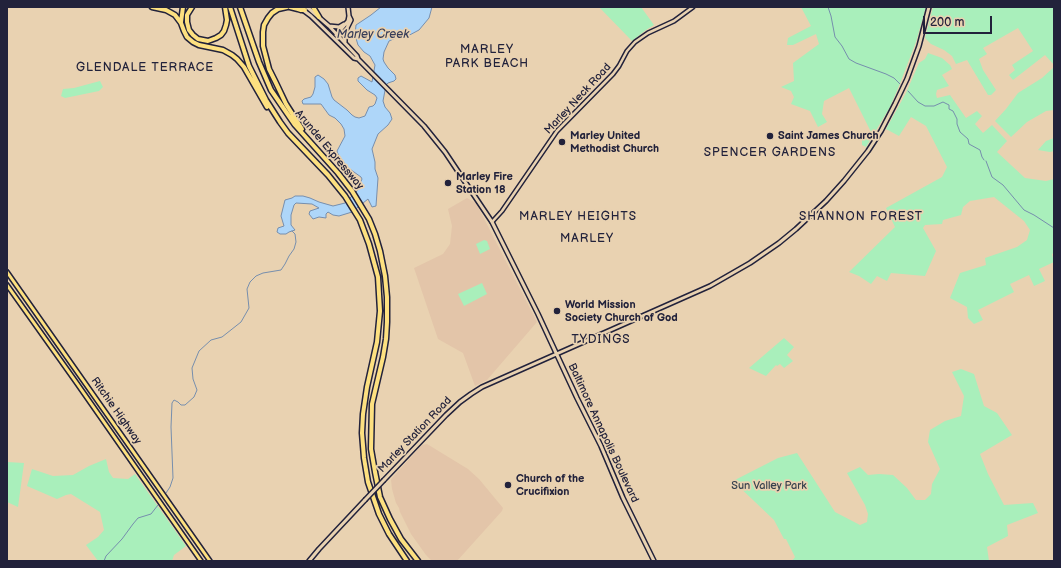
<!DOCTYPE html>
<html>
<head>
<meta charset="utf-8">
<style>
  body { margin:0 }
  #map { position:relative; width:1061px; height:568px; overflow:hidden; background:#e9d2b1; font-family:"Balsamiq Sans",sans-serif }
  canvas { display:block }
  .frame { position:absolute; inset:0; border:8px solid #22223b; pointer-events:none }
  .scale { position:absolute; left:923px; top:16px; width:69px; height:18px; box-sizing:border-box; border:2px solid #22223b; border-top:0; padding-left:5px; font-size:12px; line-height:14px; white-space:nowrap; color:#22223b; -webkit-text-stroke:3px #e9d2b1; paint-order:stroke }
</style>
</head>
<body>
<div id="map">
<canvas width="1061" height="568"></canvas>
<div class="frame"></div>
<div class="scale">200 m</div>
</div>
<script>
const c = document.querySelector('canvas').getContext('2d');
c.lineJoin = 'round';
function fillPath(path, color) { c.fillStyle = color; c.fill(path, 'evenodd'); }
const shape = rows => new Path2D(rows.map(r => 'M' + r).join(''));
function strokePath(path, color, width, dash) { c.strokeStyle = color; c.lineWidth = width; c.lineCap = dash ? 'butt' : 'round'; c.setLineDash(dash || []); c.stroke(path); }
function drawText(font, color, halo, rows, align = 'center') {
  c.font = font + ' "Balsamiq Sans",sans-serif'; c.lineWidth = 3.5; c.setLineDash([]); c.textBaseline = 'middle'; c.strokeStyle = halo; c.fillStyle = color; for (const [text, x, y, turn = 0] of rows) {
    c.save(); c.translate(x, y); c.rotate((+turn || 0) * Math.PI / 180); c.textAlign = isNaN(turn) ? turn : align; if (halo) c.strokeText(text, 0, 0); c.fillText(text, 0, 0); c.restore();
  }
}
fillPath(shape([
  [467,198,476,203,537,322,487,380,475,386,463,353,438,339,414,268,443,254,450,244,452,226,448,209],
  [427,444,468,469,479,479,503,508,502,511,457,561,432,561,426,555,411,534,400,512,399,508,396,503,392,489,391,480,392,478,422,445]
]), '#e3c5a9');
fillPath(shape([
  [599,7,641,7,654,25,646,30,632,41],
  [801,7,926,7,916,42,899,86,890,107,866,147,862,145,862,139,872,134,849,88,824,101,822,114,827,122,818,127,810,111,791,104,794,97,791,91,781,87,794,81,793,63,819,44,816,34,793,45,787,45,788,38,811,26],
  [933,7,1054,7,1054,65,1045,55,1013,80,1009,75,1015,70,1012,65,1033,51,1018,28,983,48,987,54,979,59,983,70,996,90,991,95,988,95,967,60,956,64,952,56,944,50,931,44,925,38],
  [928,53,942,58,950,65,952,69,942,75,949,86,937,90,936,94,937,98,950,95,966,118,977,111,982,116,975,124,983,133,992,125,1007,141,997,152,1025,178,1046,181,1054,179,1054,253,1052,254,1054,262,1039,269,1045,281,1034,286,1029,275,1010,284,1014,292,978,310,983,320,974,324,968,318,967,307,950,298,960,273,986,265,985,258,1017,247,1027,240,1030,230,1024,221,994,197,970,201,963,207,961,215,943,220,942,224,925,225,923,228,936,251,925,276,891,273,887,281,877,276,871,284,859,276,849,272,895,227,886,208,942,177,947,167,926,126,911,117,899,136,886,129,906,93,919,63,925,59],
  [1054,67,1054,110,1046,111,1027,122,1011,137,995,121,1006,109,1018,93,1042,78],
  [100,81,103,87,99,91,65,98,61,96,63,89,74,88],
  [1054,138,1054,151,1050,152,1038,150,1046,141],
  [484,240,487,241,490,249,480,254,476,244],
  [482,283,487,294,464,306,458,294],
  [784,338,794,347,787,355,793,361,784,368,780,364,777,366,776,365,766,376,749,368],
  [961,369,974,374,984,406,997,413,1012,435,980,454,988,474,1004,505,1033,503,1038,513,1007,525,1008,536,987,547,989,561,792,561,795,557,786,539,784,539,774,520,733,481,778,458,797,453,835,512,860,525,867,522,868,514,865,505,847,473,860,467,868,475,879,474,893,475,907,488,916,500,925,500,931,494,932,484,940,469,928,442,930,430,945,421,961,416,964,396,952,372],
  [106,459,109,472,113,478,128,479,135,474,186,546,174,555,172,561,98,561,86,545,98,537,104,530,100,512,71,494,66,495,57,499,27,486,32,469,53,476,73,475,89,466],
  [7,462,24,463,18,507,7,502]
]), '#a9efbb');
const water = shape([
  [381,7,432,7,429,18,419,30,404,38,398,37,389,41,384,52,383,59,384,62,388,68,395,75,396,79,394,81,388,83,386,85,383,101,385,107,390,113,392,119,388,125,378,134,372,149,375,162,375,169,378,178,376,206,372,207,368,199,352,212,339,216,333,215,328,212,326,214,326,218,319,217,313,219,309,214,310,211,319,208,312,204,296,203,294,205,291,215,291,225,295,230,289,232,286,234,280,234,277,232,278,228,284,226,281,216,285,200,292,198,295,196,303,196,310,198,319,202,333,206,345,203,357,191,362,179,361,177,347,167,338,154,337,151,345,136,344,129,341,124,335,118,329,115,321,104,303,104,302,101,304,99,311,97,313,94,315,87,315,77,318,75,324,79,328,84,332,97,334,100,347,110,352,115,355,117,359,118,365,116,369,107,373,106,375,104,377,98,375,95,367,90,358,81,358,78,361,76,372,82,375,65,370,56,364,52,358,45,355,35,356,25,371,15,381,7]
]);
fillPath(water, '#aed6f9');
strokePath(water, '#768ead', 1);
strokePath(shape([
  [828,7,831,16,835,37,842,46,849,59,856,63,886,74,894,78,900,84],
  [908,91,918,102,925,106,934,106,943,102,949,105,949,109,953,111,957,119,957,124,960,132,968,139,969,144,980,150,982,157,984,160],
  [986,161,992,177,1003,185,1024,210,1034,215,1054,228],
  [166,493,170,487,173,478,171,427,172,403,174,400,178,402,181,405,185,405,194,397,197,390,193,379,192,368,199,351,211,340,222,337,241,322,249,308,247,289,250,282,256,276,263,273,281,270,285,264,289,256,294,249,296,242,295,234,292,231],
  [104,561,106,556,122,539,133,524,138,518,151,514,158,505]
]), '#768ead', 1);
const tertiary = shape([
  [492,222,502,211,557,131,613,74,619,66,627,51,635,42,648,33,674,21,693,7]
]);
const secondary = shape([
  [299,7,311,16,354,58,358,59,424,126,445,152,492,222,538,314,577,398,601,446,623,498,654,561],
  [307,7,329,26,357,56,358,59],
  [329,26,339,27,344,24,346,24],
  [336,35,348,21,349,16,348,7],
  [345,42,345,32,351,20,349,16],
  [384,480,446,415,460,402,471,394,482,387,710,286,750,263,779,243,796,229,826,201,844,181,868,151,881,131,895,104,907,79,919,46,929,7],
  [309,561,319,549,365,500]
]);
const primary = shape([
  [7,272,210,561],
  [7,285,76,382,201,561]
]);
const motorway = shape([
  [152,7,166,10,175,15,181,23,184,31,187,37,193,42,199,45,223,50,232,55,237,59,244,67,267,107],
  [192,7,187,15,187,22,189,30,193,35,198,39,208,41,216,38,221,35,224,31,226,25,227,20,225,7],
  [230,7,249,66,266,100,280,122,288,133,328,175,345,196,360,220,369,244,378,277,380,311,377,342,367,387,363,414,362,433,364,458,368,482,379,514,389,534,407,561],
  [240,7,259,62,271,90,295,125,338,173,352,191,369,219,375,234,380,251,385,276,387,297,387,322,386,339,383,357,372,404,371,449,375,472,380,497,390,519,401,539,418,561],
  [287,7,278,9,272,13,268,18,264,25,263,32,263,46,269,69,275,81,286,104,302,129],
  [290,7,298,9,301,10,305,10],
  [313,7,319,17],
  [181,22,183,7]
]);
strokePath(tertiary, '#22223b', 5.5);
strokePath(secondary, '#22223b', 6);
strokePath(primary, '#22223b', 6);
strokePath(motorway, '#22223b', 7);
strokePath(tertiary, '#e9d2b1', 2.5);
strokePath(secondary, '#e9d2b1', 3);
strokePath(primary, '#fde080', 3);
strokePath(motorway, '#fde080', 4);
const secondaryBridge = shape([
  [365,500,384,480]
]);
strokePath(secondaryBridge, '#22223b', 6, []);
strokePath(secondaryBridge, '#e9d2b1', 3);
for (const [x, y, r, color] of [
  [770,136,4,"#22223b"],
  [562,142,4,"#22223b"],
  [448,183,4,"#22223b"],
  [557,311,4,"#22223b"],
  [508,485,4,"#22223b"]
]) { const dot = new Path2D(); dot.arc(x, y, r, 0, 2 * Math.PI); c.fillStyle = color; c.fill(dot); strokePath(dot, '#e9d2b1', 1.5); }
drawText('11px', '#22223b', '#e9d2b1', [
  ["Marley Neck Road",578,99,-47],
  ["Arundel Expressway",329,150,50],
  ["Ritchie Highway",116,411,55],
  ["Baltimore Annapolis Boulevard",603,433,65],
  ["Marley Station Road",415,435,-46]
]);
drawText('bold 11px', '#22223b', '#e9d2b1', [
  ["Marley United",570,136],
  ["Methodist Church",570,149],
  ["Saint James Church",778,136],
  ["Marley Fire",456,177],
  ["Station 18",456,190],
  ["World Mission",565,305],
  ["Society Church of God",565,318],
  ["Church of the",516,479],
  ["Crucifixion",516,492]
], 'left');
drawText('11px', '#36414e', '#e9d2b1', [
  ["Sun Valley Park",769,486]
]);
drawText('italic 12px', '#373d58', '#e9d2b1', [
  ["Marley Creek",373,35]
]);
c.letterSpacing = '1px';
drawText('12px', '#22223b', '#e9d2b1', [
  ["MARLEY",487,50],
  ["PARK BEACH",487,64],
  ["GLENDALE TERRACE",145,68],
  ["SPENCER GARDENS",770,153],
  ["MARLEY HEIGHTS",578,217],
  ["SHANNON FOREST",861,217],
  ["MARLEY",587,239],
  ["TYDINGS",601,340]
]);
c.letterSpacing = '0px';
</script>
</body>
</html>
